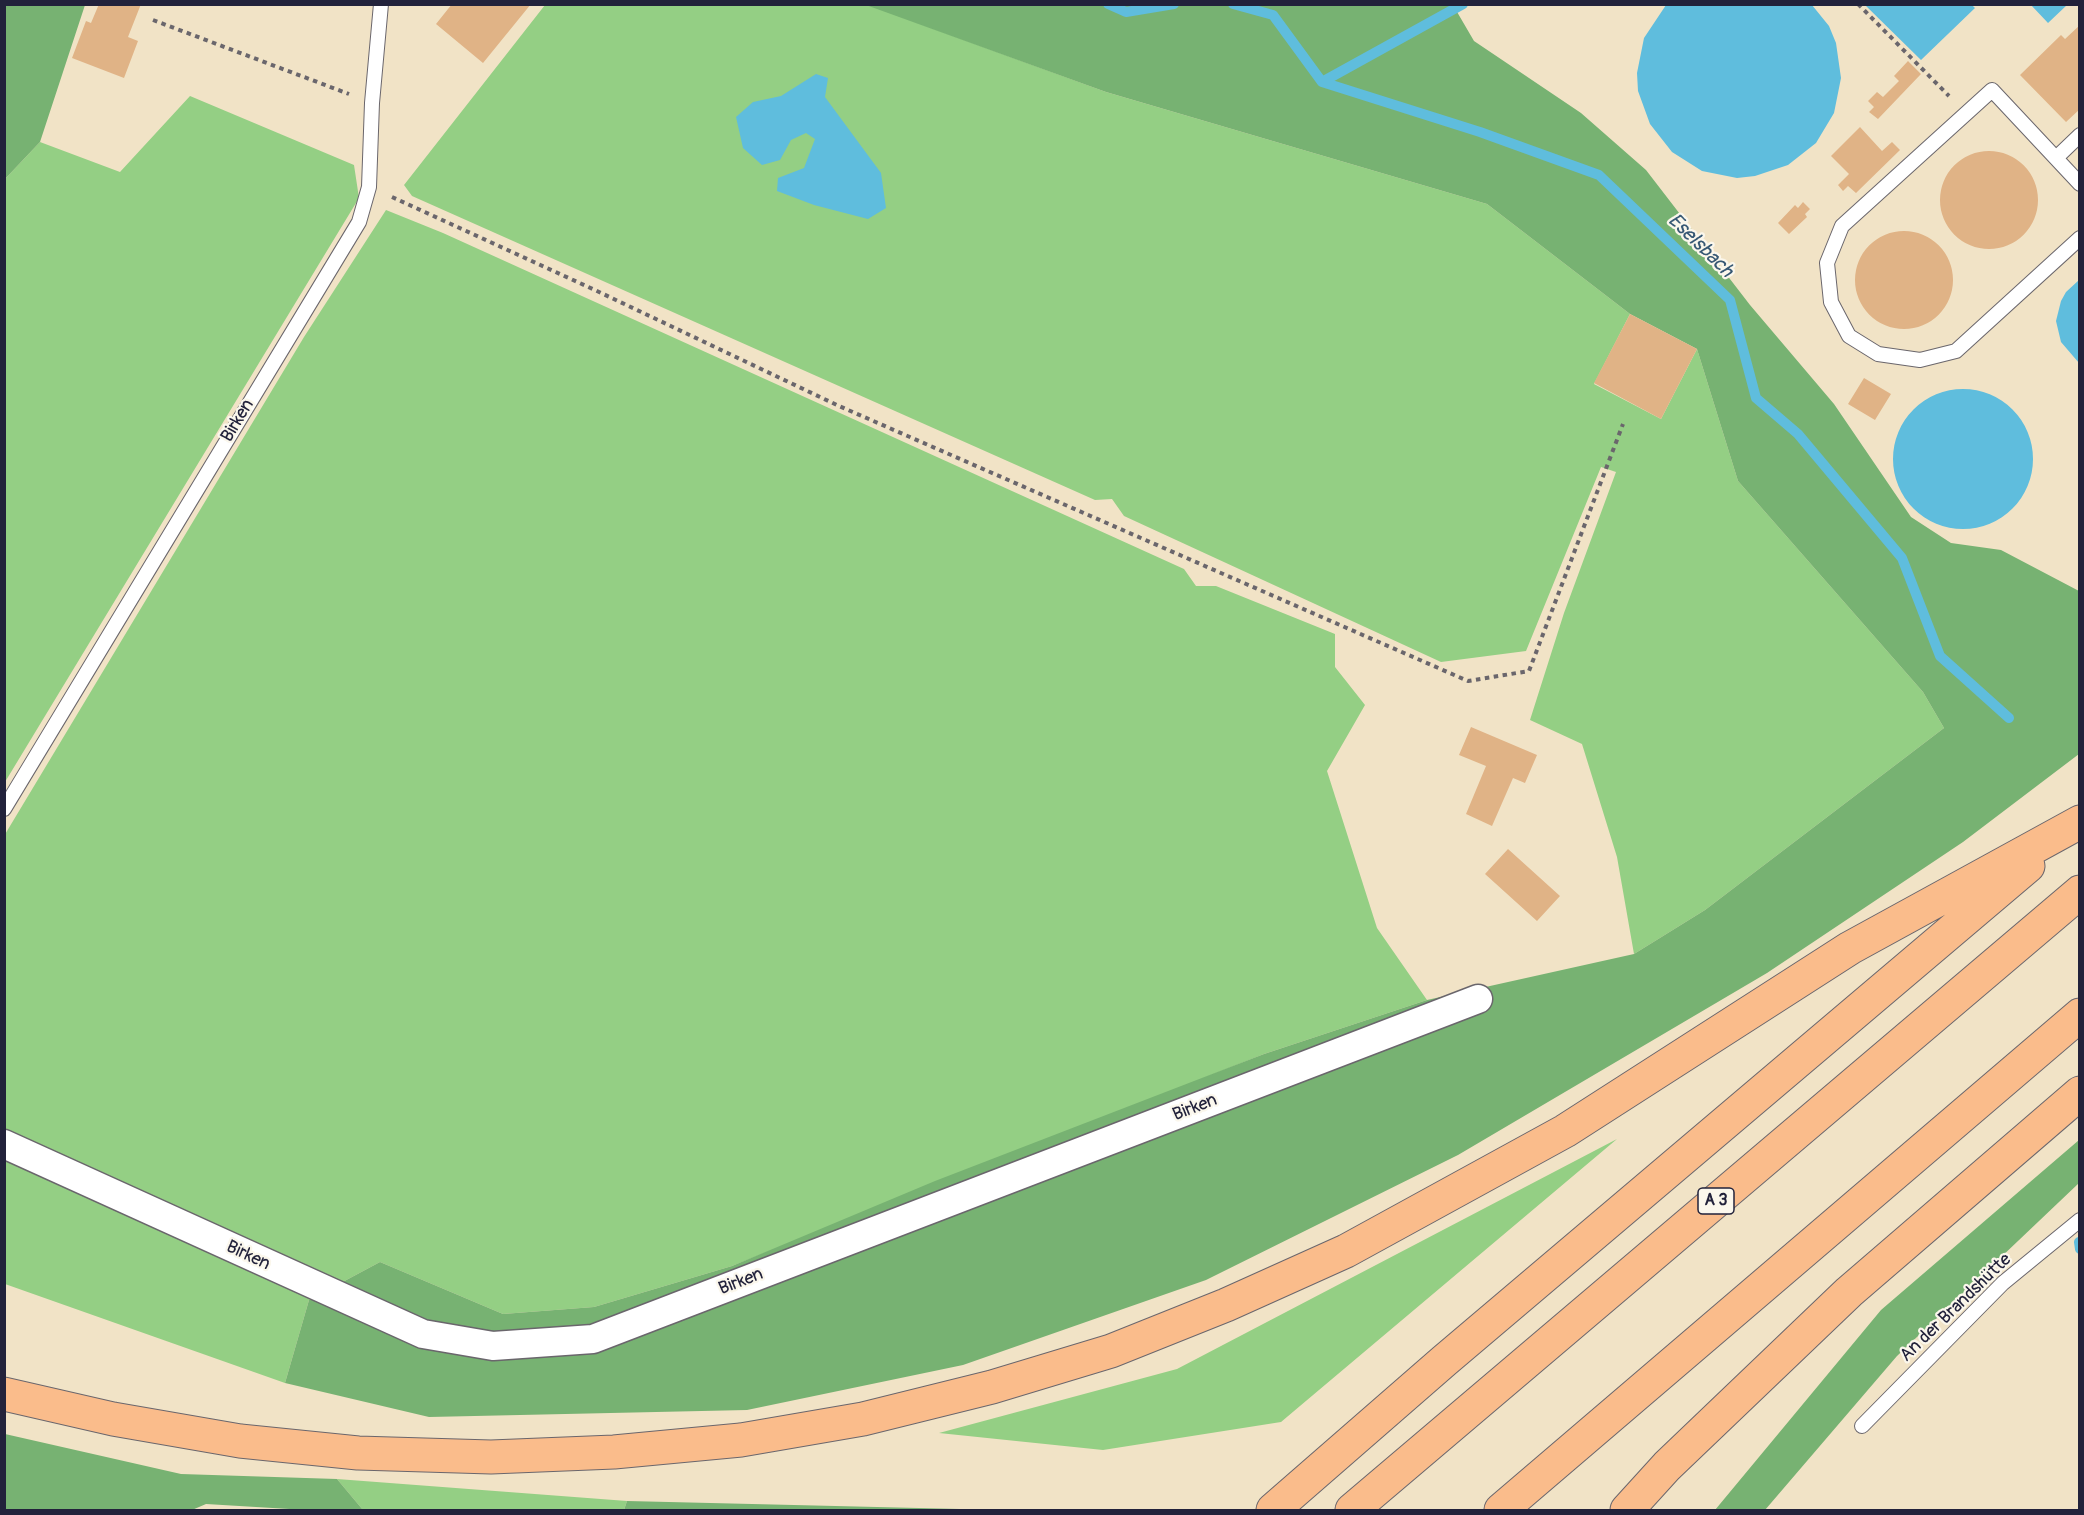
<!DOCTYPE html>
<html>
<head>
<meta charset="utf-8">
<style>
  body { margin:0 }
  #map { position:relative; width:2084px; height:1515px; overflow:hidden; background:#f1e3c6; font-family:Pangolin,sans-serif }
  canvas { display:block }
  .frame { position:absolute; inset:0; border:6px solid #22223b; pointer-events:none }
</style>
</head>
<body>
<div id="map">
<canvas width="2084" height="1515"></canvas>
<div class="frame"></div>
</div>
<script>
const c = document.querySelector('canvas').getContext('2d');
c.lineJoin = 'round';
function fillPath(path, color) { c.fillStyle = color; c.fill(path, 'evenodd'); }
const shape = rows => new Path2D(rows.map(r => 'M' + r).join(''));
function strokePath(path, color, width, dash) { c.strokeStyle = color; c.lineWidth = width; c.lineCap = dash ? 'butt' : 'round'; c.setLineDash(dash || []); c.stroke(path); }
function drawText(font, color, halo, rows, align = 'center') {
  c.font = font + ' Pangolin,sans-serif'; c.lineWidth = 4.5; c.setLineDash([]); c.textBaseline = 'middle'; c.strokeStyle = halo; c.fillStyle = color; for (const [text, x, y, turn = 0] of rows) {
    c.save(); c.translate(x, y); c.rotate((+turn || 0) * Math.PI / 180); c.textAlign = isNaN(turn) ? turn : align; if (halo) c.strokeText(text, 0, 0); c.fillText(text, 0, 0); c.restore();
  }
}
fillPath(shape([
  [866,4,1106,92,1487,204,1630,314,1594,384,1661,419,1697,349,1738,481,1923,692,1944,728,1705,910,1634,954,1617,857,1582,744,1530,720,1564,613,1616,472,1601,467,1526,651,1441,662,1124,516,1112,499,1095,500,412,196,404,185,545,5],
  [190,96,354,165,359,198,5,782,5,179,40,142,120,172],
  [386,210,443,233,1184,569,1196,586,1216,586,1335,634,1335,667,1365,705,1327,771,1377,928,1427,1000,1264,1054,732,1266,594,1307,503,1314,380,1262,309,1300,285,1383,5,1284,4,836,304,337],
  [1617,1139,1281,1422,1103,1450,939,1433,1177,1369],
  [337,1479,627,1501,624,1510,363,1510]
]), '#94cf84');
fillPath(shape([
  [5,4,85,5,40,142,5,179],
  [866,5,1453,5,1474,41,1581,113,1646,170,1750,305,1834,404,1911,517,1951,543,2001,550,2079,591,2079,754,1963,842,1767,973,1458,1155,1206,1280,963,1365,747,1410,429,1417,285,1383,309,1300,380,1262,503,1314,594,1307,732,1266,935,1181,1264,1054,1427,1000,1634,954,1705,910,1944,728,1923,692,1738,481,1697,349,1630,314,1487,204,1106,92],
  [2079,1140,2079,1183,1897,1356,1765,1510,1715,1510,1881,1310],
  [5,1434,181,1474,337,1479,363,1510,306,1510,206,1504,192,1510,5,1510],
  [627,1501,1002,1510,624,1510]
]), '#77b272');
fillPath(shape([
  [1666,5,1812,5,1829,26,1836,43,1841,78,1834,113,1816,143,1788,165,1755,176,1737,178,1702,171,1672,152,1650,124,1638,91,1637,73,1644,38],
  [1972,5,1975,8,1921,60,1865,5],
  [2031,5,2031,4,2067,5,2048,23],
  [816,74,828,78,825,97,881,173,886,208,868,219,814,205,777,191,778,178,804,168,815,139,806,133,791,140,780,160,762,165,743,148,736,117,753,102,781,96],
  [2079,280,2079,363,2061,342,2056,321,2061,301,2066,292],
  '1893 459a70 70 0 1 1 140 0a70 70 0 1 1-140 0Z'
]), '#5fbddd');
strokePath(shape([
  [1108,4,1126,12,1174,4],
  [1233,4,1273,15,1322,82,1480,132,1599,175,1730,300,1756,398,1798,434,1902,558,1940,656,2009,718],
  [1322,82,1463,4],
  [2079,1242,2080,1249]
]), '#5fbddd', 10);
fillPath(shape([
  [99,4,141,4,128,37,138,41,124,78,72,58,86,21,91,23],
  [452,4,531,4,483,63,436,24],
  [2080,25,2080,109,2066,122,2020,75,2061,35,2065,39],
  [1908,61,1921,74,1878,119,1869,112,1874,107,1868,101,1877,92,1883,97,1899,81,1894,76],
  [1860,127,1882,151,1892,142,1900,150,1856,193,1848,186,1843,191,1838,185,1849,174,1831,156],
  '1940 200a49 49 0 1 1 98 0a49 49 0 1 1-98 0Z',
  [1803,202,1810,209,1805,214,1807,217,1789,234,1778,223,1795,205,1798,208],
  '1855 280a49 49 0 1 1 98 0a49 49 0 1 1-98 0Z',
  [1630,314,1697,349,1661,419,1594,383],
  [1864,378,1891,394,1875,420,1848,404],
  [1471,727,1537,755,1525,783,1513,778,1492,826,1466,814,1486,766,1459,755],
  [1508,849,1560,896,1537,921,1485,874]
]), '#e0b386');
const lane = shape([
  [2056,158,2080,135],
  [2080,184,1992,90,1842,226,1827,263,1831,302,1849,336,1878,354,1920,360,1956,351,2080,238],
  [4,809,359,222,369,187,372,103,381,4],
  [1862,1426,2003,1283,2080,1220]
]);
const street = shape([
  [4,1144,423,1334,493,1346,593,1339,1478,999]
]);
const highway = shape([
  [4,1394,113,1419,240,1441,358,1453,491,1457,614,1452,741,1440,863,1419,992,1387,1111,1351,1226,1305,1346,1251,1565,1131,1850,948,2080,822],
  [1273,1510,1444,1361,2028,866],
  [1352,1510,2080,892],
  [1501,1510,2080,1015],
  [1627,1510,1667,1466,1849,1292,2080,1093]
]);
strokePath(lane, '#6a666c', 16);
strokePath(street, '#6a666c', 31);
strokePath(highway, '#6a666c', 35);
strokePath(shape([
  [1858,4,1949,96],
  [153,20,349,94],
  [392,197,597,291,839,406,1468,681,1529,671,1623,424]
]), '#6a666c', 4, [4.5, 4.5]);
strokePath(lane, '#fff', 14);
strokePath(street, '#fff', 28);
strokePath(highway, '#fabc8b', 33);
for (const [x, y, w] of [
  [1716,1201,36]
]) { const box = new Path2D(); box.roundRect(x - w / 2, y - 13, w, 26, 4.5); c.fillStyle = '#fbf7ec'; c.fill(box); strokePath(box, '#22223b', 1.5); }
drawText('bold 16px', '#22223b', null, [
  ["A 3",1716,1201]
]);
drawText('18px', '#22223b', '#fbf7ec', [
  ["Birken",238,421,-59],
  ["Birken",1195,1108,-21],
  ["Birken",248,1256,25],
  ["Birken",741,1282,-21],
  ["An der Brandshütte",1956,1308,-44]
]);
drawText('italic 20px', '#375874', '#fbf7ec', [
  ["Eselsbach",1700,246,44]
]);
</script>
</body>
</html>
